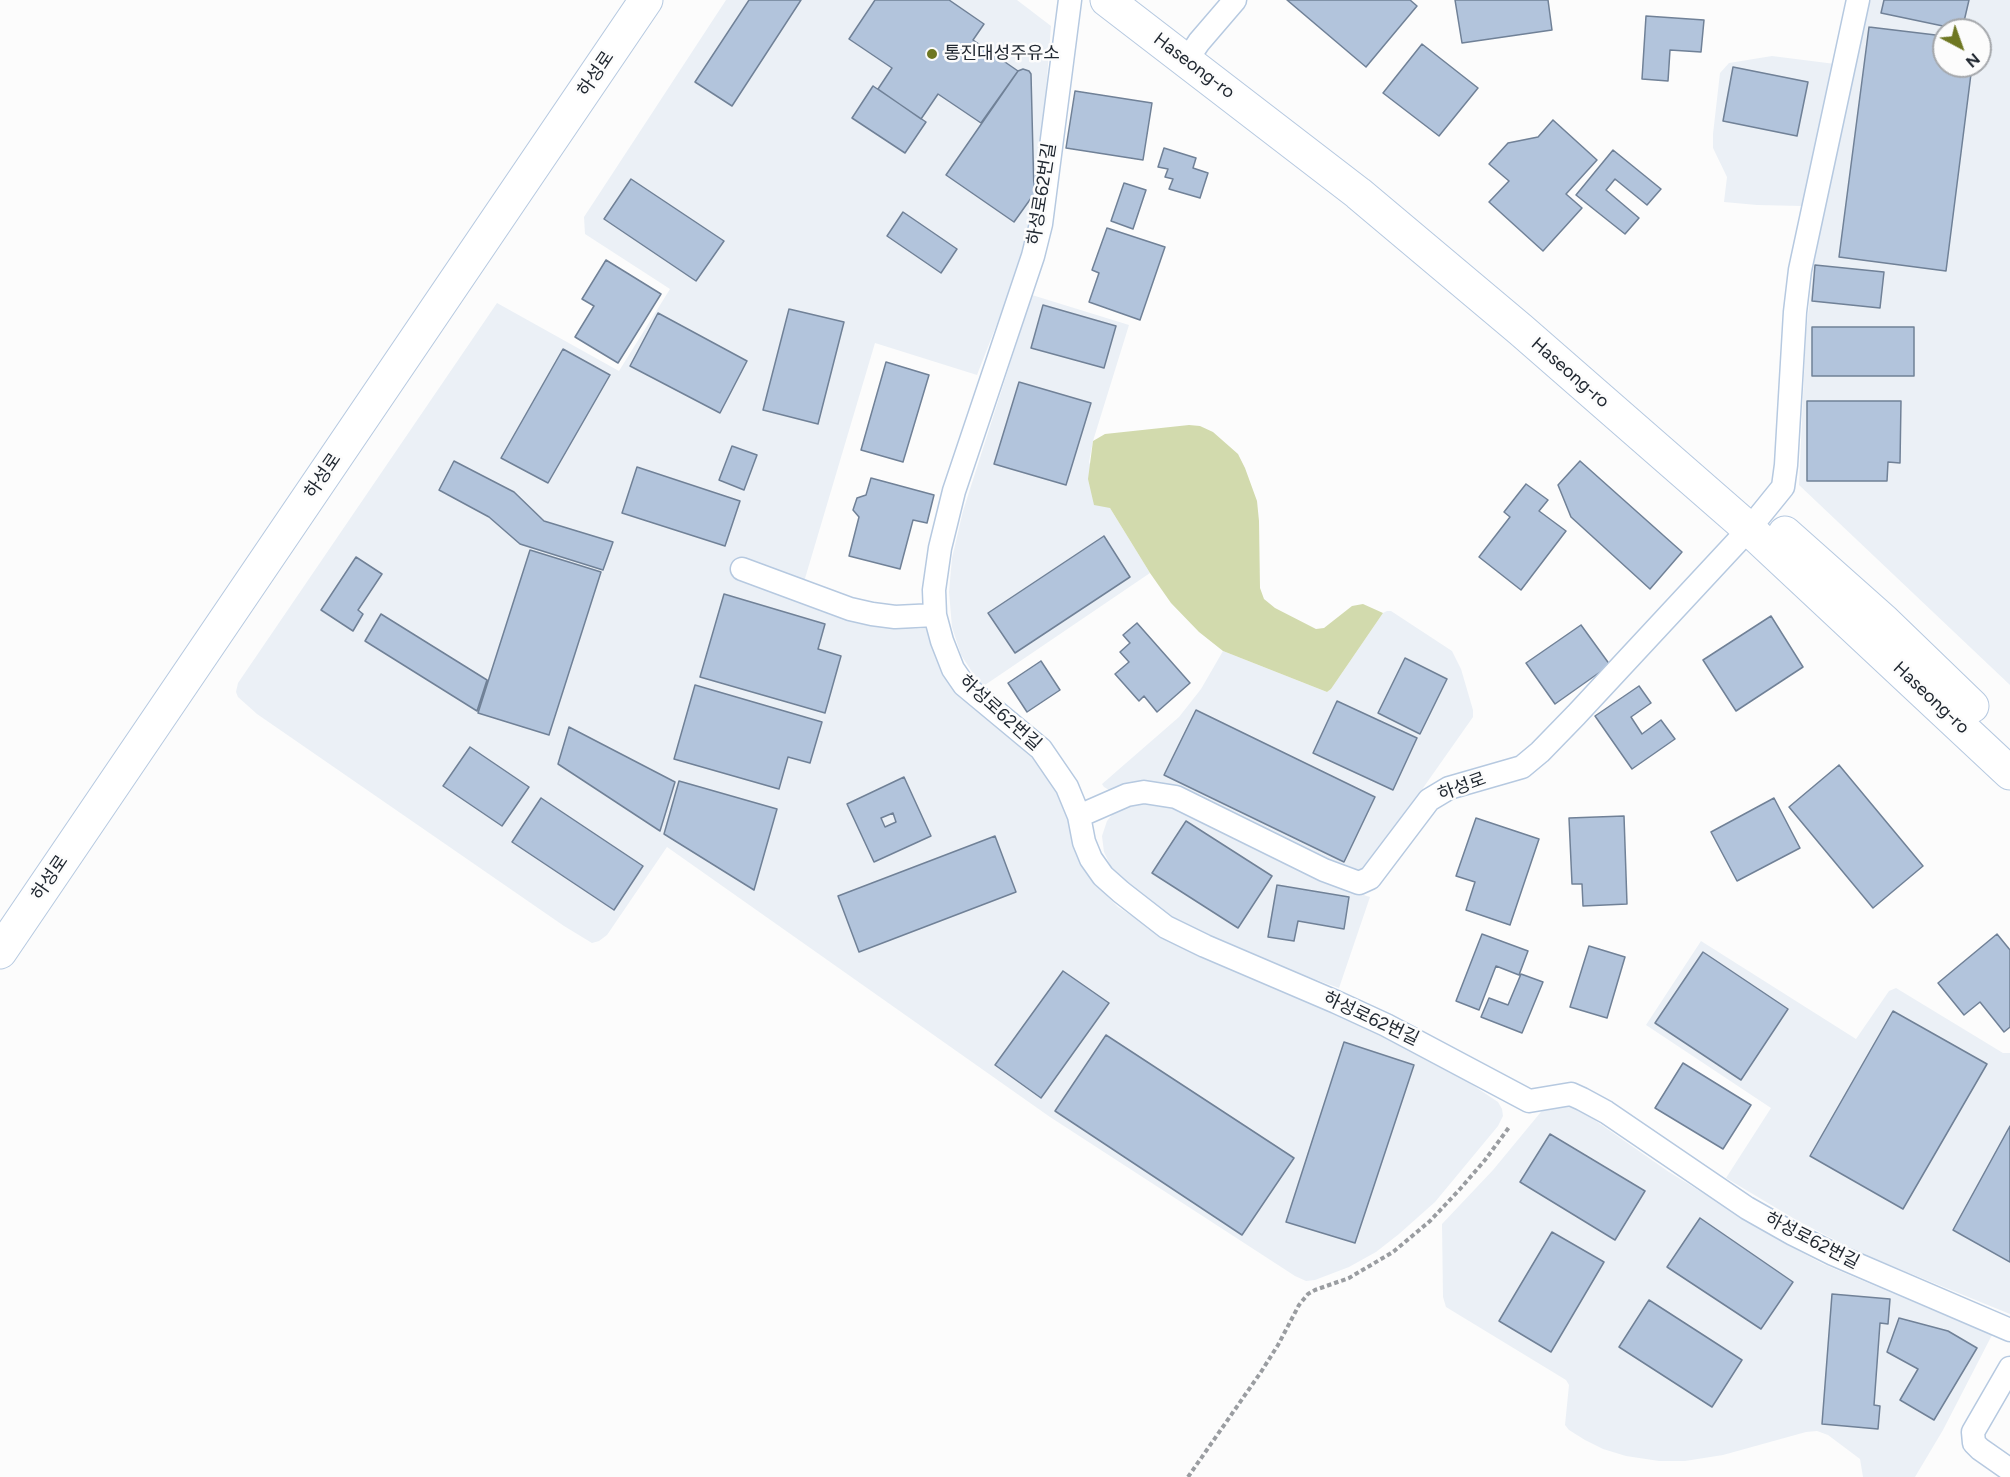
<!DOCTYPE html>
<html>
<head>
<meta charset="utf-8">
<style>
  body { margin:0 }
  #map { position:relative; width:2010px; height:1477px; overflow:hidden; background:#fcfcfc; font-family:Figtree,sans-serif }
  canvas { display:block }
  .north { position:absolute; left:1932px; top:18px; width:60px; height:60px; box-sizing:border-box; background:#fcfcfc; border:2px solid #a4a7ab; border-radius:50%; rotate:139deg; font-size:16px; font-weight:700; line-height:24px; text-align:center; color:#212831 }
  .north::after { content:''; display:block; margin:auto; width:21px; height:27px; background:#6e7722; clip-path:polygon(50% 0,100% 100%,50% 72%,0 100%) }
</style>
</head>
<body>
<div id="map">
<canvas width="2010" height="1477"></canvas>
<div class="north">N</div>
</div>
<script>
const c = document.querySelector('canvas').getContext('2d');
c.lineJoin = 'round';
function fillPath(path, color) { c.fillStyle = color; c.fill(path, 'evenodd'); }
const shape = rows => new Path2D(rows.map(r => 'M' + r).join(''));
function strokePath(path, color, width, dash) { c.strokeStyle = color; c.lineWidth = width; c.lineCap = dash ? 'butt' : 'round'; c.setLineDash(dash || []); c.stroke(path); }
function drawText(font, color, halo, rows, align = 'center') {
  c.font = font + ' Figtree,"Noto Sans KR",sans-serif'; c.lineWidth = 5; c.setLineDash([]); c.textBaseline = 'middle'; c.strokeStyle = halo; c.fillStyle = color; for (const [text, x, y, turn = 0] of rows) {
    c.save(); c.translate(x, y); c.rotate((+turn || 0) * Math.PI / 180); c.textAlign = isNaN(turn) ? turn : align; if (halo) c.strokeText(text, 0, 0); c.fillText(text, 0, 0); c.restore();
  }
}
fillPath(shape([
  [726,0,1017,0,1051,26,1040,169,1035,204,1025,244,1007,298,977,375,875,343,798,602,879,627,930,629,962,698,1014,739,1029,753,1046,775,1060,796,1068,816,1085,869,1091,880,1118,907,1186,950,1334,1012,1406,1046,1462,1078,1498,1102,1502,1109,1503,1116,1498,1126,1435,1202,1399,1234,1376,1252,1349,1267,1315,1280,1306,1281,1295,1276,1050,1117,667,847,607,935,599,941,592,943,564,926,257,714,238,697,236,692,238,683,497,303,619,371,670,289,585,234,584,217],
  [1870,0,2010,0,2010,685,1799,485,1806,332,1817,237],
  [1944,30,1980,30,1980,66,1944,66],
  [1772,56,1835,64,1802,206,1757,205,1724,202,1727,177,1713,148,1713,134,1720,73,1729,63],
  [1032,295,1129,325,1093,441,1089,462,1110,508,1150,573,982,687,961,655,952,627,949,592,952,558,963,511],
  [1387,611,1391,611,1452,651,1461,669,1473,710,1473,717,1364,872,1318,859,1120,789,1109,790,1104,787,1102,784,1179,717,1201,689,1223,651,1327,692,1331,689,1383,613],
  [1136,803,1172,805,1322,882,1370,897,1339,988,1253,957,1166,916,1112,869,1104,852,1102,836,1107,821,1114,812],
  [1701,941,1856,1039,1889,991,1896,988,2003,1053,2010,1053,2010,1314,1860,1253,1798,1221,1726,1178,1771,1108,1646,1025],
  [1573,1105,1669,1172,1784,1243,1823,1264,1992,1335,1943,1430,1915,1477,1863,1477,1860,1459,1828,1435,1817,1431,1806,1432,1723,1455,1685,1461,1659,1461,1626,1456,1603,1449,1585,1440,1569,1430,1565,1425,1569,1385,1566,1380,1446,1307,1443,1297,1442,1224,1493,1170,1545,1107]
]), '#ebf0f6');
fillPath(shape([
  [1189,425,1200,426,1213,432,1238,454,1245,468,1257,501,1259,521,1260,588,1264,599,1275,608,1316,629,1324,628,1352,606,1363,604,1383,613,1331,689,1327,692,1223,651,1199,632,1171,603,1150,573,1110,508,1094,505,1088,479,1093,441,1105,434]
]), '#d2daad');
const building = shape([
  [749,0,801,0,732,106,695,82,749,0],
  [875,0,949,0,984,24,973,40,1018,71,981,123,938,94,921,119,878,89,892,68,849,39,875,0],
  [1287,0,1410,0,1417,6,1366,67,1287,0],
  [1455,0,1548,0,1552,30,1462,43,1455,0],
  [1884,0,1969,0,1962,30,1881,13,1884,0],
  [1646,16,1704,20,1701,52,1670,50,1668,81,1642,79,1646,16],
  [1869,27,1944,36,1944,66,1972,66,1946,271,1839,257,1869,27],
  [1422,44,1478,88,1439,136,1383,93,1422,44],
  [1733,67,1808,82,1797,136,1723,121,1733,67],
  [1023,69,1029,71,1031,74,1034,194,1014,222,946,175,1018,71,1023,69],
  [873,86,926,122,905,153,852,118,873,86],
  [1075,91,1152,103,1143,160,1066,148,1075,91],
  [1553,120,1597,160,1566,194,1582,208,1543,251,1489,202,1509,181,1489,164,1508,143,1538,137,1553,120],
  [1164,148,1196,158,1193,168,1208,173,1200,198,1169,189,1173,179,1165,177,1168,169,1158,167,1164,148],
  [1613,150,1661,189,1647,205,1615,179,1606,190,1639,218,1625,234,1576,195,1613,150],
  [631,179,724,241,696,281,604,219,631,179],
  [1124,183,1146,190,1133,229,1111,221,1124,183],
  [903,212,957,249,941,273,887,236,903,212],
  [1107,228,1165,247,1140,320,1089,302,1099,273,1092,270,1107,228],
  [606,260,661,294,618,363,575,337,594,306,582,299,606,260],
  [1815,265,1884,272,1880,308,1812,301,1815,265],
  [1043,305,1116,326,1104,368,1031,348,1043,305],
  [789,309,844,322,818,424,763,410,789,309],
  [658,313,747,361,720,413,630,366,658,313],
  [1812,327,1914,327,1914,376,1812,376,1812,327],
  [563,349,610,375,548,483,501,458,563,349],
  [886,362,929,375,903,462,861,450,886,362],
  [1019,382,1091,403,1066,485,994,464,1019,382],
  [1807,401,1901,401,1900,463,1888,462,1887,481,1807,481,1807,401],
  [732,446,757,455,744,490,719,480,732,446],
  [454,461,514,492,544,521,613,542,603,570,520,544,489,517,439,490,454,461],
  [1580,461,1682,552,1650,589,1571,517,1558,485,1580,461],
  [637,467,740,501,725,546,622,513,637,467],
  [871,478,934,495,927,523,913,520,900,569,849,556,859,517,853,510,857,498,866,495,871,478],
  [1526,484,1548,500,1539,511,1566,531,1521,590,1479,557,1510,517,1504,512,1526,484],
  [1104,536,1130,577,1015,653,988,613,1104,536],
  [530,550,601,572,549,735,478,713,530,550],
  [356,557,382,574,358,610,363,614,353,631,321,610,356,557],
  [724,594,825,624,818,649,841,656,825,713,700,677,724,594],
  [381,614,487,680,477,711,365,641,381,614],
  [1771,616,1803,667,1736,711,1703,660,1771,616],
  [1137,623,1190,683,1157,712,1144,696,1139,701,1115,674,1129,662,1120,652,1130,643,1123,635,1137,623],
  [1581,625,1610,665,1555,704,1526,663,1581,625],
  [1405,658,1447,679,1420,734,1378,713,1405,658],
  [1041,661,1060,690,1027,712,1008,683,1041,661],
  [695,685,822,722,810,763,788,757,779,789,674,759,695,685],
  [1639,686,1651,703,1631,717,1642,734,1661,720,1675,739,1632,769,1595,716,1639,686],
  [1337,701,1417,738,1393,790,1313,753,1337,701],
  [1196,710,1375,797,1344,862,1164,775,1196,710],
  [569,727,675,782,660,831,558,764,569,727],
  [470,747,529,787,502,826,443,786,470,747],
  [1839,765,1923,866,1873,908,1789,807,1839,765],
  [904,777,931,836,874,862,847,804,904,777],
  [893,813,896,822,885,827,881,818,893,813],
  [679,781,777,809,754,890,664,834,679,781],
  [541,798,643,866,614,910,512,842,541,798],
  [1774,798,1800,848,1737,881,1711,832,1774,798],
  [1624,816,1627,904,1583,906,1582,884,1572,884,1569,818,1624,816],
  [1476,818,1539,839,1510,925,1466,910,1475,882,1456,876,1476,818],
  [1186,821,1272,876,1238,928,1152,873,1186,821],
  [995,836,1016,892,859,952,838,896,995,836],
  [1277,885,1349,897,1344,929,1298,921,1294,941,1268,937,1277,885],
  [1482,934,1528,951,1519,975,1496,966,1479,1010,1456,1001,1482,934],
  [1997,934,2010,950,2010,1027,2004,1032,1980,1002,1964,1015,1938,983,1997,934],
  [1589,946,1625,957,1607,1018,1570,1007,1589,946],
  [1703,952,1788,1009,1741,1080,1655,1023,1703,952],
  [1063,971,1109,1003,1041,1098,995,1065,1063,971],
  [1521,974,1543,982,1522,1033,1481,1017,1489,998,1508,1005,1521,974],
  [1893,1011,1987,1064,1903,1209,1810,1156,1893,1011],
  [1106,1035,1294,1158,1242,1235,1055,1111,1106,1035],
  [1344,1042,1414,1065,1355,1243,1286,1222,1344,1042],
  [1683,1063,1751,1105,1723,1149,1655,1108,1683,1063],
  [2010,1126,2010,1262,1953,1230,2010,1126],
  [1550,1134,1645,1191,1615,1240,1520,1182,1550,1134],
  [1700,1218,1793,1282,1761,1329,1667,1267,1700,1218],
  [1552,1232,1604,1262,1551,1352,1499,1321,1552,1232],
  [1832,1294,1890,1299,1888,1324,1880,1323,1874,1405,1880,1406,1878,1429,1822,1424,1832,1294],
  [1649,1300,1742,1360,1712,1407,1619,1347,1649,1300],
  [1899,1318,1948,1331,1977,1348,1934,1420,1900,1400,1918,1369,1887,1352,1899,1318]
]);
fillPath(building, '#b2c4dc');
strokePath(building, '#708197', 1.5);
const service = shape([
  [1070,0,1041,224,1033,256,954,491,940,548,934,590,935,615,942,641,953,669,964,685,1041,749,1067,787,1079,816,1084,842,1091,859,1103,876,1121,892,1166,927,1205,946,1336,1002,1386,1025,1529,1101,1571,1094,1582,1099,1606,1112,1747,1208,1793,1234,1833,1254,2010,1330],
  [1187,60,1199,42,1235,0],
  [742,569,850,609,872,614,895,617,935,615],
  [1079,816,1127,795,1144,792,1176,797,1324,870,1359,883,1370,878,1429,800,1449,788,1522,767,1540,752,1576,715,1749,529,1783,487,1786,465,1795,312,1800,270,1858,0],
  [2010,1368,1973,1432,1974,1443,1980,1449,2010,1470]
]);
const minor = shape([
  [0,952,646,0]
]);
const tertiary = shape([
  [1107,0,1358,193,1521,330,1749,529,2010,773],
  [1785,533,1884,621,1972,706]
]);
strokePath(service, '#b6c9e0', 25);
strokePath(minor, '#b6c9e0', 35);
strokePath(tertiary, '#b6c9e0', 35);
strokePath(shape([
  [1188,1477,1261,1372,1278,1345,1299,1305,1308,1294,1315,1290,1349,1278,1393,1252,1430,1221,1460,1189,1485,1160,1510,1126]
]), '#9a9da1', 4, [4.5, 3]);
strokePath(service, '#fff', 22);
strokePath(minor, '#fff', 33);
strokePath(tertiary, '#fff', 33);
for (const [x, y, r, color] of [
  [932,54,6,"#6e7722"]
]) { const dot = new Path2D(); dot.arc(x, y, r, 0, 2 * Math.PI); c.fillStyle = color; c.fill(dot); strokePath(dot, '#fcfcfc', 2); }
drawText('18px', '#212831', '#fcfcfc', [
  ["통진대성주유소",944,54]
], 'left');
drawText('18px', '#212831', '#fcfcfc', [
  ["Haseong-ro",1194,66,37],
  ["하성로",596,74,-56],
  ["하성로62번길",1042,194,-81],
  ["Haseong-ro",1570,373,41],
  ["하성로",323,476,-56],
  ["Haseong-ro",1931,698,43],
  ["하성로62번길",1000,713,42],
  ["하성로",1462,787,-20],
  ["하성로",50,878,-56],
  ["하성로62번길",1371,1019,25],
  ["하성로62번길",1812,1241,27]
]);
</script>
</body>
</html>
